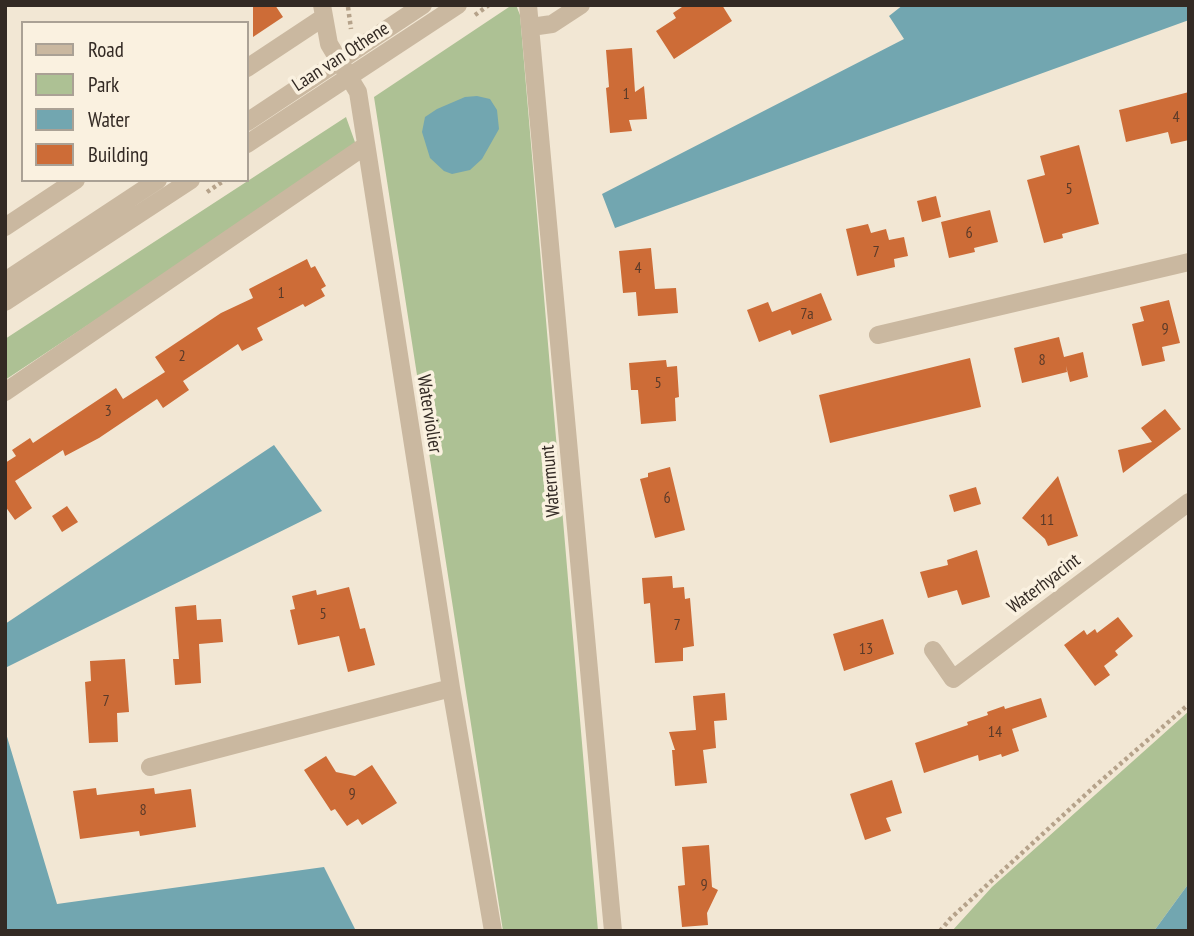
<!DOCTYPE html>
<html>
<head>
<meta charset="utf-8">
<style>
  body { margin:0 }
  #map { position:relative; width:1194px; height:936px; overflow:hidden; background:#f2e7d4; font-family:"PT Sans Narrow",sans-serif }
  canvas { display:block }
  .frame { position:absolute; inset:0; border:7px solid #332a24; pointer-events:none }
  .legend { position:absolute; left:21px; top:21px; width:228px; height:161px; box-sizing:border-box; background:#faf1e0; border:2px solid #aaa195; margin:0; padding:9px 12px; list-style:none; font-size:21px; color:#332a24 }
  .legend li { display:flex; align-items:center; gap:14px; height:35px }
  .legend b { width:35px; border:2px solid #aaa195 }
</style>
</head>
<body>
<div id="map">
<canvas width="1194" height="936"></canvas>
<div class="frame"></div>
<ul class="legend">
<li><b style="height:9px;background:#cab8a0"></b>Road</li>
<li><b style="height:19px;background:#adc194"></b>Park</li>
<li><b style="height:19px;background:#72a6b0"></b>Water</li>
<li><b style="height:19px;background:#cd6c37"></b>Building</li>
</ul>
</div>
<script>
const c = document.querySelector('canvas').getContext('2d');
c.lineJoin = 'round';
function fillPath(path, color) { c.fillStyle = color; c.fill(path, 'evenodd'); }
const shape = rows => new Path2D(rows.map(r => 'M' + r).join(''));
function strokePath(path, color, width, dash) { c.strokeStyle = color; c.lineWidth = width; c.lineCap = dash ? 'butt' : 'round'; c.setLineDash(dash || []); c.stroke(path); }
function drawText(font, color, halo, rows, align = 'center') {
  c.font = font + ' "PT Sans Narrow",sans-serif'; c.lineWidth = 7; c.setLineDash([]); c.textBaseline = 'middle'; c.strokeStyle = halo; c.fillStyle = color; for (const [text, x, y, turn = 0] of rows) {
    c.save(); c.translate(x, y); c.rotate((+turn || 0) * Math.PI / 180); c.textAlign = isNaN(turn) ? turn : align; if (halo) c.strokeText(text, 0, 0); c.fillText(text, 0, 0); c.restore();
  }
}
fillPath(shape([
  [512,5,516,5,520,15,598,931,503,931,374,97],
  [346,117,356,145,349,152,5,380,5,339],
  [1189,711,1189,883,1154,931,952,931,992,887]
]), '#adc194');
fillPath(shape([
  [903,5,1189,5,1189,20,615,228,602,194,904,39,889,16],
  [477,96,490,99,497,110,499,129,482,159,470,170,452,174,444,171,430,158,422,132,425,117,437,109,465,97],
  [274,445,322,511,5,668,5,624],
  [5,730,57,904,324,867,356,931,5,931],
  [1189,883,1189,931,1154,931]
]), '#72a6b0');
fillPath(shape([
  [253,5,275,5,283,17,253,37],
  [685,5,722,5,732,21,674,59,656,31,676,18,673,13],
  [632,48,635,92,644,86,647,119,629,120,632,131,610,133,606,88,609,87,606,50],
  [1189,92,1189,140,1171,144,1168,132,1126,142,1119,110],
  [1079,145,1099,224,1062,234,1063,238,1044,243,1027,180,1045,175,1040,156],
  [936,196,941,217,922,222,917,201],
  [990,210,998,242,974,248,975,252,949,258,941,222],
  [868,224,871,233,886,229,889,240,904,237,908,256,894,259,895,267,857,276,846,229],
  [651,248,655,289,676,288,678,313,638,316,636,292,623,293,619,251],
  [307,259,311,268,315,266,326,286,321,289,325,296,305,307,303,304,257,328,263,340,242,351,238,344,183,381,189,390,163,408,157,399,99,438,65,456,63,450,15,481,32,508,15,520,5,506,5,463,16,456,12,450,30,438,33,443,116,388,123,399,165,372,155,357,221,313,253,298,249,289],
  [821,293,832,320,792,335,790,330,759,342,747,310,768,302,772,312],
  [1169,300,1180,343,1162,347,1165,361,1142,366,1132,324,1144,321,1140,307],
  [1059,337,1064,357,1083,352,1088,377,1070,382,1066,366,1067,372,1022,383,1014,348],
  [970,358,981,407,830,443,819,395],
  [666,360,667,367,677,366,679,397,675,398,676,421,641,424,638,390,631,390,629,363],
  [1165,409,1181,429,1123,473,1118,450,1152,442,1141,428],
  [670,467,685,530,655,538,640,479,648,477,648,473],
  [1058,476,1078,536,1048,546,1045,539,1022,518],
  [976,487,981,504,954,512,949,495],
  [67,506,78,522,62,532,52,516],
  [977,550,990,597,962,605,957,590,928,598,920,572,948,565,947,560],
  [672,576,673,588,684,587,685,599,690,598,694,646,683,648,683,661,655,663,650,603,644,604,642,578],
  [349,587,360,629,365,628,375,665,348,672,339,636,298,645,290,610,295,609,292,596,316,590,317,595],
  [196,605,197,620,221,619,223,642,199,644,201,683,175,685,173,659,179,659,175,607],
  [1118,617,1133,636,1115,651,1118,655,1104,666,1110,675,1095,686,1064,645,1084,630,1087,635,1095,629,1097,633],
  [883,619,894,654,844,671,833,634],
  [125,659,129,712,117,713,118,742,89,743,85,682,91,681,90,661],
  [725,693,727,720,714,721,716,748,703,750,707,783,675,786,672,750,675,750,669,732,696,730,693,696],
  [1041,698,1047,717,1012,729,1019,751,1002,757,1001,754,979,761,978,755,924,773,915,743,968,725,967,722,988,715,987,712,1004,706,1005,709],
  [326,756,336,772,355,776,372,765,397,803,362,825,358,819,347,826,335,809,331,811,304,770],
  [892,780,902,813,886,818,891,831,865,840,850,794],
  [96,788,97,795,154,788,155,794,191,789,196,827,140,836,139,831,80,839,73,791],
  [709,845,712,887,718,890,707,913,708,925,682,927,678,886,685,885,682,847]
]), '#cd6c37');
strokePath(shape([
  [348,7,351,29],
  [475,15,489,5],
  [207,192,225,180],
  [940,931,951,918,1095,786,1189,704]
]), '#b5a28a', 4.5, [3.5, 3.5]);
strokePath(shape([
  [322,5,329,44,358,92,451,688,493,931],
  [528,5,613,931],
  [531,27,552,24,581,5],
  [247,68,324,17],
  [247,122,423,5],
  [247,144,458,5],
  [5,227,76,180],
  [5,281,158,180],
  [5,302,191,180],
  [878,335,1189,262],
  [5,392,365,146],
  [933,650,953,679,1189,502],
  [150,767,451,688]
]), '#cab8a0', 18);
drawText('16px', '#5a3a29', null, [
  ["1",626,94],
  ["4",1176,117],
  ["5",1069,189],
  ["6",969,233],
  ["7",876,252],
  ["4",638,268],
  ["1",281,293],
  ["7a",807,314],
  ["9",1165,329],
  ["2",182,356],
  ["8",1042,360],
  ["5",658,383],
  ["3",108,411],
  ["6",667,498],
  ["11",1047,520],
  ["5",323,614],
  ["7",677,625],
  ["13",866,649],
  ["7",106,701],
  ["14",995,732],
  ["9",352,794],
  ["8",143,810],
  ["9",704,885]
]);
drawText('19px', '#332a24', '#faf1e0', [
  ["Laan van Othene",341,57,-33],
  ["Waterviolier",429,414,81],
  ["Watermunt",551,481,-95],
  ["Waterhyacint",1044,584,-37]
]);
</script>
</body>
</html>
